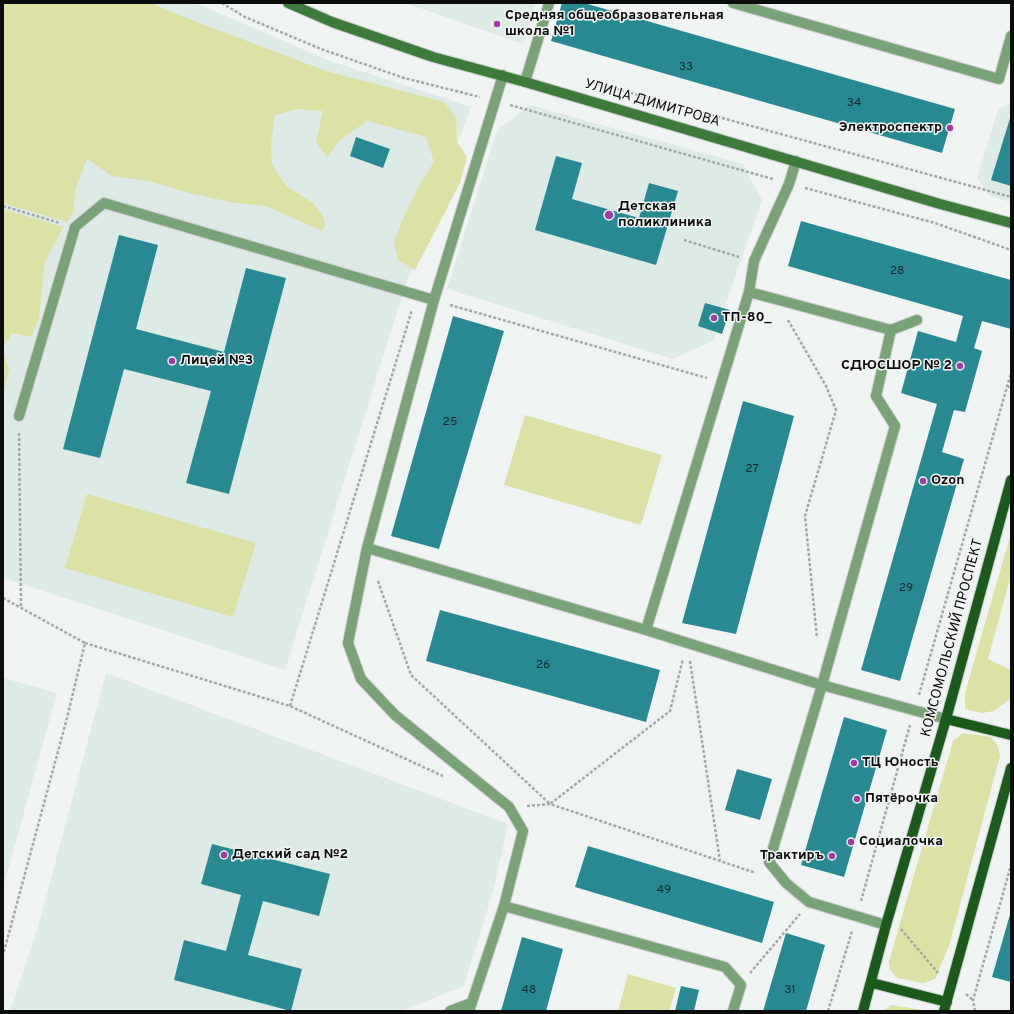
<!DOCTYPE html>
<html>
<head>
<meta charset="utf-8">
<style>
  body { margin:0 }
  #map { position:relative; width:1014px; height:1014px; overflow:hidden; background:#eff4f2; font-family:Overpass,sans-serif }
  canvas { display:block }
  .frame { position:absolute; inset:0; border:4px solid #0b0d0c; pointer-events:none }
</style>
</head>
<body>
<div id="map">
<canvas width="1014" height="1014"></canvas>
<div class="frame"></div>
</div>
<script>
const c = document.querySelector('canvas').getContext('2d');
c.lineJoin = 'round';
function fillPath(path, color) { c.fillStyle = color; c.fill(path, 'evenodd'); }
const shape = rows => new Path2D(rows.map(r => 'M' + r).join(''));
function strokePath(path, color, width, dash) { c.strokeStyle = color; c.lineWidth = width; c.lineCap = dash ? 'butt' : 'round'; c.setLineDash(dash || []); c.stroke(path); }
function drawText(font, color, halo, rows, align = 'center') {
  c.font = font + ' Overpass,sans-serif'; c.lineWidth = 3; c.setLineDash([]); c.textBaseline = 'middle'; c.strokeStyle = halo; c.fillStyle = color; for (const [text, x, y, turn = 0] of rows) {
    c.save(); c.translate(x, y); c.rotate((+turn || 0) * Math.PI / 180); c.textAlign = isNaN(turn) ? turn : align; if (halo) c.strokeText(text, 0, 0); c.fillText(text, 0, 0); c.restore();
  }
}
fillPath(shape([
  [3,3,196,3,328,60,471,107,404,290,285,670,3,578],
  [405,3,536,3,523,44],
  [1011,102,1011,202,989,196,977,178,998,110],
  [530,105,743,164,762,200,713,341,673,359,447,289,497,130],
  [106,673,508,824,494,888,464,986,401,1011,10,1011,38,927],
  [3,678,57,693,3,888]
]), '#ddeae6');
fillPath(shape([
  [3,3,152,3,176,14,326,71,444,102,456,117,457,142,467,157,460,183,415,270,398,260,394,242,405,214,420,184,434,162,426,137,367,121,340,140,327,157,316,142,323,111,297,109,275,115,271,144,272,164,286,186,313,203,324,218,325,226,322,231,266,206,235,203,189,193,149,181,112,176,87,159,76,187,73,212,67,222,3,203],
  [3,209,63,227,44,264,39,318,31,337,12,333,3,348,9,370,3,396],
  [525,415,662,455,641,525,504,485],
  [87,494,256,543,233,617,65,568],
  [1011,533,1011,575,988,659,1011,670,1011,698,994,711,982,713,965,709,965,693],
  [963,733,991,737,998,746,1000,756,949,946,935,979,923,983,897,978,890,970,889,961,953,741],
  [628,974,676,988,669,1011,618,1011],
  [891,1005,923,1010,924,1011,883,1011]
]), '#dce1a5');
fillPath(shape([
  [562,3,584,3,955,109,942,153,551,41],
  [1011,115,1011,186,991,180],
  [356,137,390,149,383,168,350,156],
  [556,156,582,163,572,199,639,218,649,183,678,191,656,265,535,230],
  [801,221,1011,280,1011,329,982,321,974,348,982,351,965,412,954,410,942,452,964,459,900,681,861,670,937,404,901,393,918,331,956,342,963,316,788,266],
  [119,235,158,245,136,329,224,352,246,268,286,278,229,494,186,483,211,391,124,369,100,458,63,449],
  [705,303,730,310,722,334,698,326],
  [453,316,504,331,439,549,391,536],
  [743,401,794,416,736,634,682,623],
  [440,610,660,670,646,722,426,661],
  [844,717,887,730,844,877,801,865],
  [737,769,772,779,760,820,725,810],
  [212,844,330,874,319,916,263,901,248,955,302,969,291,1011,174,980,184,940,226,951,241,895,201,884],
  [588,846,774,902,762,943,575,887],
  [1011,911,1011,982,992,977],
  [786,933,825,945,806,1011,763,1011],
  [522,937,563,949,546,1011,501,1011],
  [681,986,699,990,694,1011,675,1011]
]), '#298992');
const service = shape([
  [733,3,999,79,1011,36],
  [503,75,434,300,367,548,348,643,361,679,395,715,509,807,523,831,504,906],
  [525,82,549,3],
  [749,292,891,330,917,320],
  [19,416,75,227,104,203,434,300],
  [367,548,646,630,822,685,946,719],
  [646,630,749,292,754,261,789,184,796,161],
  [886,925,809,902,786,883,769,862,822,685,895,426,876,396,891,330],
  [450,1011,471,1003],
  [469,1011,504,906,725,967,741,985,733,1011]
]);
const secondary = shape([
  [288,3,332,22,433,57,525,82,940,204,1011,223]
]);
const primary = shape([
  [946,719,1011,735],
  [872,983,947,1002],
  [863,1011,886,925,946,719,1011,480],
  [944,1011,1011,768]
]);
strokePath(service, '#cbcfcd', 12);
strokePath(secondary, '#cbcfcd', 12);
strokePath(primary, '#cbcfcd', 12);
strokePath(shape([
  [222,3,245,17,321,49,404,78,480,97],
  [587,81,1011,197],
  [510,105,773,179],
  [805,188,935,223,1011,250],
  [3,206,60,223],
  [684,240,739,257],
  [450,305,707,378],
  [788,320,826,386,836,410,805,516,817,638],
  [1007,386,1011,388],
  [19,433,21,608],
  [378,581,411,675,550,804,670,711,683,659],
  [3,598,85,643,67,718,3,955],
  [85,643,290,706,443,776],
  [690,661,720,861],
  [919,695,1011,373],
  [290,706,412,310],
  [527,806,550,804,756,873],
  [861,901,910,725],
  [901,929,938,973],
  [750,973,800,914],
  [966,994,973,1000],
  [828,1011,852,931],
  [975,1011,973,1000,1011,865]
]), '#a3a7a5', 2.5, [3, 2]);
strokePath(service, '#7aa277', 10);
strokePath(secondary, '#3d7a3b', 10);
strokePath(primary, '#1c5a1b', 10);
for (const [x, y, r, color] of [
  [497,24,4,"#9f3ba1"],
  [950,128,4,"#9f3ba1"],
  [609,215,5,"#9f3ba1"],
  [714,318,4,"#9f3ba1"],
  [172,361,4,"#9f3ba1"],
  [960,366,4,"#9f3ba1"],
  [923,481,4,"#9f3ba1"],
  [854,763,4,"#9f3ba1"],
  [857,799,4,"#9f3ba1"],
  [851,842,4,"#9f3ba1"],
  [224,855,4,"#9f3ba1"],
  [832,856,4,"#9f3ba1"]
]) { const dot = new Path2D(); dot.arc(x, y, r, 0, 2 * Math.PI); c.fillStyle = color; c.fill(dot); strokePath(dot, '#eff4f2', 1.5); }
drawText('12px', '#122c2e', null, [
  ["33",686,68],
  ["34",854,104],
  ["28",897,272],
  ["25",450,423],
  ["27",752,470],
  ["29",906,589],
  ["26",543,666],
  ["49",664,891],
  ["48",529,991],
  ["31",790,991]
]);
drawText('bold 14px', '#0b0d0c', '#eff4f2', [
  ["Средняя общеобразовательная",505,16],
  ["школа №1",505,32],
  ["Электроспектр",942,128,"right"],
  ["Детская",618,207],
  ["поликлиника",618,223],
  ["ТП-80_",722,318],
  ["Лицей №3",180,361],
  ["СДЮСШОР № 2",952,366,"right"],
  ["Ozon",931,481],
  ["ТЦ Юность",862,763],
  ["Пятёрочка",865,799],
  ["Социалочка",859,842],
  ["Детский сад №2",232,855],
  ["Трактиръ",824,856,"right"]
], 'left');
drawText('14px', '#0b0d0c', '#eff4f2', [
  ["УЛИЦА ДИМИТРОВА",652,104,16],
  ["КОМСОМОЛЬСКИЙ ПРОСПЕКТ",953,638,-75]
]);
</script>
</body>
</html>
